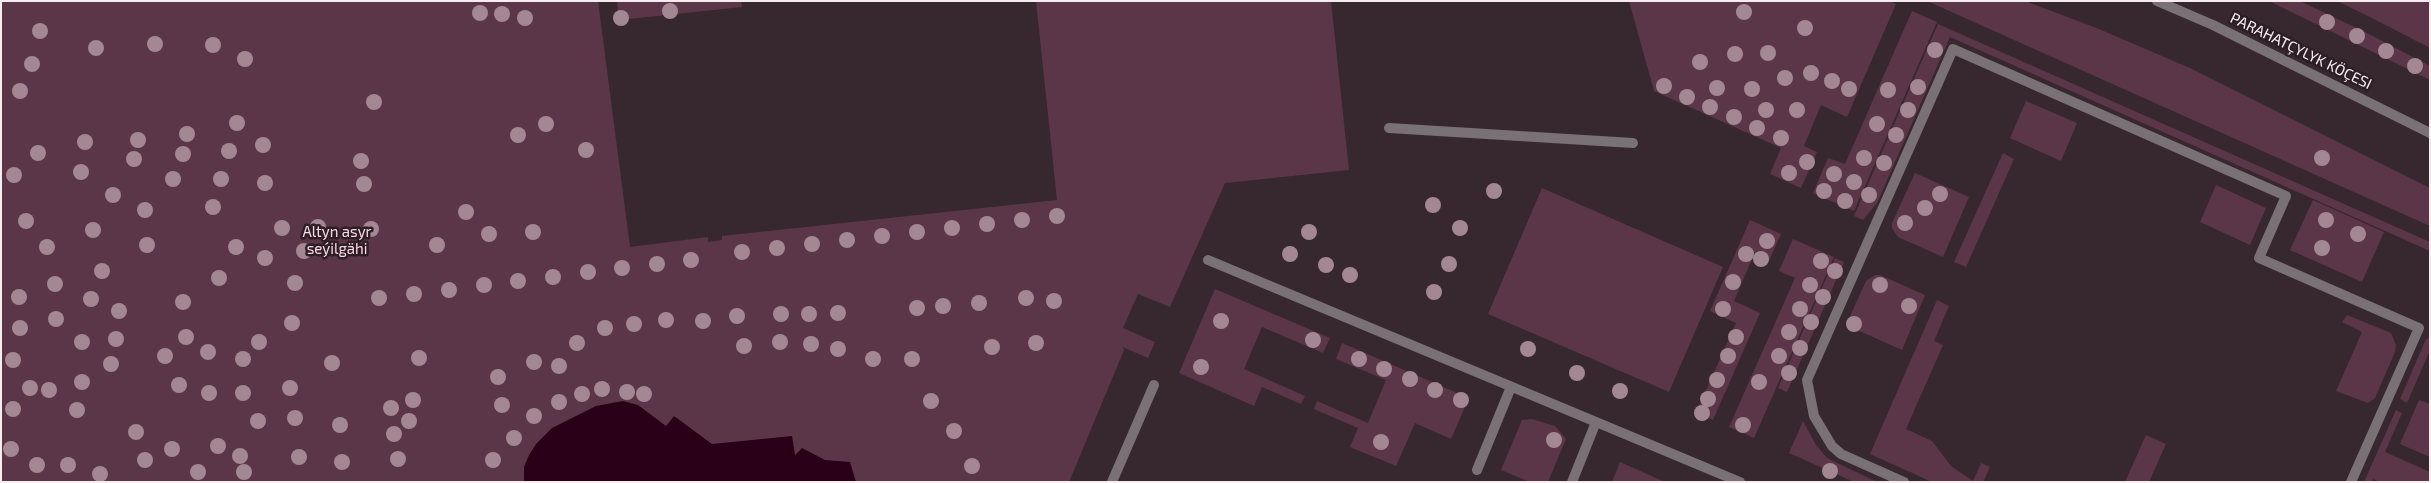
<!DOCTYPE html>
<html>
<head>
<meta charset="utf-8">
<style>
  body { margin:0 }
  #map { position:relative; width:2431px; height:483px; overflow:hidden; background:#37282f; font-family:"Exo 2",sans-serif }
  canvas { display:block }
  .frame { position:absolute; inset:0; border:2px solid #f7edf1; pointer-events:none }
</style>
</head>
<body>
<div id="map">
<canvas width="2431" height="483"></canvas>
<div class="frame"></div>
</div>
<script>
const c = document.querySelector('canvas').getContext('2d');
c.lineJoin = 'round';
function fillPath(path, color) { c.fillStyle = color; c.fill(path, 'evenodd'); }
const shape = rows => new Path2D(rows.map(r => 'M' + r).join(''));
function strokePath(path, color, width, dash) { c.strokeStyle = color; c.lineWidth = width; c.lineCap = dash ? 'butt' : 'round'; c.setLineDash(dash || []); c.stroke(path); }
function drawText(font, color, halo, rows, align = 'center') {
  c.font = font + ' "Exo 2",sans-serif'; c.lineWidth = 5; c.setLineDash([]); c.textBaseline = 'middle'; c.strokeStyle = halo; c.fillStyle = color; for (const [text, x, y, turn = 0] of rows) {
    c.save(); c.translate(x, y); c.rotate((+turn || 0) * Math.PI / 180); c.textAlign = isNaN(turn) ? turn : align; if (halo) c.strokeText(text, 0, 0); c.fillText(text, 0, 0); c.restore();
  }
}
fillPath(shape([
  [1,1,598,1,630,247,708,237,708,242,722,240,722,236,1057,200,1036,1,1331,1,1349,170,1225,183,1170,307,1138,294,1123,328,1155,342,1148,358,1123,347,1124,350,1069,482,1,482],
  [617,1,741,1,742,7,619,20],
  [1629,1,1890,1,1896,4,1847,117,1821,105,1804,146,1817,152,1801,188,1770,174,1781,148,1654,91],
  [1927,1,2025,1,2099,29,2192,69,2430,188,2430,226],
  [2269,1,2300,1,2365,32,2430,66,2430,80],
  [2337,1,2430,1,2430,48,2372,18],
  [1912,11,1937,22,1854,211,1813,193,1828,158,1845,164],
  [1938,24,2430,242,2430,251,1950,37,1877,203,1863,220,1854,216],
  [2026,101,2077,123,2061,161,2010,138],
  [2003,153,2014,159,1966,267,1954,262],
  [1915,173,1969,197,1943,257,1898,237,1892,228,1892,223],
  [2216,185,2266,208,2250,245,2200,222],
  [1542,188,1723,267,1669,392,1488,314],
  [2313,200,2384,232,2362,282,2290,250],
  [1750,220,1781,234,1767,265,1752,259,1734,301,1760,313,1713,420,1696,413,1736,323,1710,311],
  [1793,239,1834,257,1754,438,1729,427,1795,278,1779,271],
  [1835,258,1844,262,1787,392,1778,388],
  [1875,275,1880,275,1925,295,1902,350,1846,325,1866,281],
  [1215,289,1330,338,1323,353,1262,327,1244,369,1305,396,1301,404,1262,387,1254,406,1179,373],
  [1937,300,1949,306,1934,341,1943,345,1906,429,1932,441,1951,466,1973,481,1981,463,1990,467,1983,482,1932,482,1870,454],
  [2347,315,2391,333,2396,345,2395,352,2375,398,2368,403,2336,391,2362,332,2342,322],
  [2430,338,2430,350,2407,403,2400,399,2426,339],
  [1342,343,1469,398,1451,439,1415,423,1396,466,1350,447,1358,428,1314,409,1317,401,1368,423,1386,380,1336,359],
  [2419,400,2430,404,2430,457,2400,444],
  [2396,410,2402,413,2385,452,2430,472,2430,482,2380,482,2373,479,2372,482,2364,482],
  [1532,419,1555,426,1566,439,1548,482,1530,482,1501,470,1522,420],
  [1803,421,1816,445,1827,458,1877,482,1854,482,1789,453],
  [2146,435,2166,444,2149,482,2125,482],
  [1620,462,1665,482,1612,482]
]), '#5b3648');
fillPath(shape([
  [623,401,638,405,666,426,674,416,712,444,792,436,795,455,802,448,825,460,850,462,856,482,524,482,524,467,529,455,536,444,552,428,596,406]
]), '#2a0018');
strokePath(shape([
  [1389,128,1633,143],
  [1208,260,1740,482],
  [1477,470,1511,387],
  [1112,482,1154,385],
  [1572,482,1596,422],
  [1904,482,1841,454,1832,446,1814,416,1807,380,1953,49,2286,196,2259,258,2419,328,2351,482]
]), '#797175', 10);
strokePath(shape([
  [2157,1,2213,25,2430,133]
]), '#797175', 10);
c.fillStyle = '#a38894';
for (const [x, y] of [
  [670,11],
  [1744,12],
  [480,13],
  [502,14],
  [525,18],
  [621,18],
  [2327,22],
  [1805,28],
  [40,31],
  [2357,36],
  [155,44],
  [213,45],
  [96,48],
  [1935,50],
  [2386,51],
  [1768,53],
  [1735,54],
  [245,59],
  [1700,62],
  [32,64],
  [2415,66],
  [1811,73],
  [1785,78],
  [1832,81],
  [1664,86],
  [1918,87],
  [1717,88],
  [1752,89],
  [1849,89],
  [1888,90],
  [20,91],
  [1687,97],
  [374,102],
  [1710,107],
  [1766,110],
  [1797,110],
  [1908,110],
  [1734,117],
  [237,123],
  [546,124],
  [1877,124],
  [1757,128],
  [187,134],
  [518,135],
  [1896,135],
  [1781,138],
  [138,140],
  [85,142],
  [263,145],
  [586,150],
  [229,151],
  [38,153],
  [183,154],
  [1864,158],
  [2322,158],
  [134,159],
  [361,161],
  [1807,162],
  [1884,163],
  [81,172],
  [1789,173],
  [1834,174],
  [14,175],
  [173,179],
  [221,179],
  [1854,182],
  [265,183],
  [364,184],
  [1494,191],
  [1824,191],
  [1940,194],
  [113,195],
  [1869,195],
  [1845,201],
  [1433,205],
  [213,207],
  [1925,208],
  [145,210],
  [466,212],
  [1057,216],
  [1022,220],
  [2326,220],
  [26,221],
  [1905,223],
  [987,224],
  [318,227],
  [282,228],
  [952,228],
  [1460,228],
  [371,229],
  [93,230],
  [533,232],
  [917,232],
  [1309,232],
  [489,234],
  [2358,234],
  [882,236],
  [847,240],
  [1767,241],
  [812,244],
  [147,245],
  [437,245],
  [47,247],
  [236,247],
  [777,248],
  [2322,248],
  [304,251],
  [742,252],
  [1290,254],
  [1746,254],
  [265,258],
  [1761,259],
  [691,260],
  [1821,261],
  [657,264],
  [1449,264],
  [1326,265],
  [622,268],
  [102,271],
  [1835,271],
  [588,272],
  [1350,275],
  [553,277],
  [219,278],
  [518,281],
  [1733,282],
  [295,283],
  [55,284],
  [484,285],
  [1810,285],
  [1880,285],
  [449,290],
  [1434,292],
  [414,294],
  [19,297],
  [1823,297],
  [379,298],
  [1026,298],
  [91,299],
  [1054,301],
  [183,302],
  [979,303],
  [943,306],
  [1909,306],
  [917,308],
  [1723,309],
  [1800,309],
  [119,311],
  [838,313],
  [781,314],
  [809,314],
  [737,316],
  [56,319],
  [666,320],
  [703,321],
  [1221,321],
  [1811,322],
  [292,323],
  [634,324],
  [1854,324],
  [20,328],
  [605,328],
  [1789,332],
  [186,337],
  [1736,337],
  [116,339],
  [1313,340],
  [82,342],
  [259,342],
  [780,342],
  [577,343],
  [1036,343],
  [811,344],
  [744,346],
  [992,347],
  [1800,348],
  [838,349],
  [1528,349],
  [208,352],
  [165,356],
  [1728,356],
  [1779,356],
  [419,358],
  [243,359],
  [873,359],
  [912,359],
  [1359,359],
  [13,360],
  [534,362],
  [332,363],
  [111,364],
  [559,366],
  [1201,367],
  [1384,369],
  [1577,373],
  [1789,373],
  [498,377],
  [1410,379],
  [1717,380],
  [82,382],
  [1759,382],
  [179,385],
  [30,388],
  [290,388],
  [602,389],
  [49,390],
  [1435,390],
  [1620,391],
  [627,392],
  [209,393],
  [243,393],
  [582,394],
  [644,394],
  [1708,399],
  [413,400],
  [1461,400],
  [931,401],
  [559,402],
  [502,405],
  [391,408],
  [13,409],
  [77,410],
  [1702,413],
  [534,416],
  [295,418],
  [258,421],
  [409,421],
  [340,425],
  [1743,425],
  [954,431],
  [136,432],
  [394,434],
  [514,438],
  [1554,440],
  [1381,442],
  [218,446],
  [11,449],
  [172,449],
  [240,456],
  [299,457],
  [398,459],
  [145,460],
  [493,460],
  [342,462],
  [37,465],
  [68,465],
  [972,466],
  [1830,471],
  [198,472],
  [244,472],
  [100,474]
]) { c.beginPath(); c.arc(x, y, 8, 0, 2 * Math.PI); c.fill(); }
drawText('15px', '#f7edf1', '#2d1f25', [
  ["PARAHATÇYLYK KÖÇESI",2301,51,26]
]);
drawText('15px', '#fcd7e7', '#2d1f25', [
  ["Altyn asyr",337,232],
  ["seýilgähi",337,249]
]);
</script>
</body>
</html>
